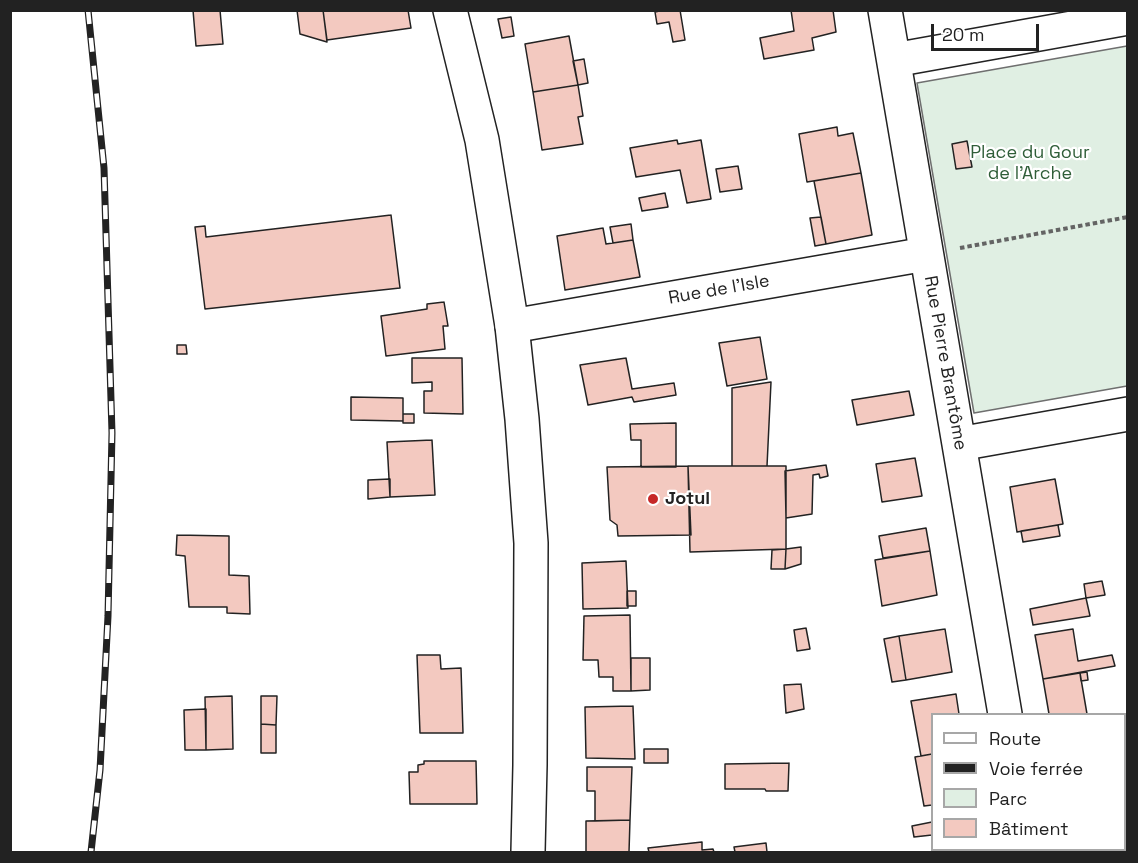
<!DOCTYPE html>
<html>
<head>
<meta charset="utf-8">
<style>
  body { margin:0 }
  #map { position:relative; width:1138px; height:863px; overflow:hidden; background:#fff; font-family:"Space Grotesk",sans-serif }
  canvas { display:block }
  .frame { position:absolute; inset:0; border:12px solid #222; pointer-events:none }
  .legend { position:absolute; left:931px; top:713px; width:195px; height:138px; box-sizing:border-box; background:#fff; border:2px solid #a7a7a7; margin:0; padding:8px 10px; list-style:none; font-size:18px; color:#222 }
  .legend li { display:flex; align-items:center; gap:12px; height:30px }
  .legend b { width:30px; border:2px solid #a7a7a7 }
  .scale { position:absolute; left:931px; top:24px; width:108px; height:27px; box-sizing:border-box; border:3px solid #222; border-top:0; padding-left:8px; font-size:18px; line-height:21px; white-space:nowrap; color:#222; -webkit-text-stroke:4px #fff; paint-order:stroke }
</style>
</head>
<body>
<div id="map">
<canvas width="1138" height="863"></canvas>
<div class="frame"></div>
<ul class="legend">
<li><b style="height:8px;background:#fff"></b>Route</li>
<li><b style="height:8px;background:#222"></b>Voie ferrée</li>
<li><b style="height:16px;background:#e0efe3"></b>Parc</li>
<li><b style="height:16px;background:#f3c9c0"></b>Bâtiment</li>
</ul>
<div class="scale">20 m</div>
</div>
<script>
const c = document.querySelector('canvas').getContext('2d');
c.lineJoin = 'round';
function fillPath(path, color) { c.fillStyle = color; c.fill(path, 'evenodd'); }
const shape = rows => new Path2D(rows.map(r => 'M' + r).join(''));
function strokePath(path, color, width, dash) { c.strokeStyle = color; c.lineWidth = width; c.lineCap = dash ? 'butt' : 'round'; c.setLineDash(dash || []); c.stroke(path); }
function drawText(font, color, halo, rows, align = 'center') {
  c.font = font + ' "Space Grotesk",sans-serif'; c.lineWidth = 4.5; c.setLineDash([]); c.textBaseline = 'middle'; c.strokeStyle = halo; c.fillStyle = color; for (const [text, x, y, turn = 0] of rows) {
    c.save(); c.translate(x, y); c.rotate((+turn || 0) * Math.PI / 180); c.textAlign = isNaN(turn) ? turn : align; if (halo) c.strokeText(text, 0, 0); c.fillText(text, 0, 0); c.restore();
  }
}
const green = shape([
  [1127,46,1127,386,974,413,917,83,1127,46]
]);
fillPath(green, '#e0efe3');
strokePath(green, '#6f6f6f', 1.5);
const building = shape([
  [193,10,220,10,223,44,196,46,193,10],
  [297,10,323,10,327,42,300,34,297,10],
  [323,10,408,10,411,28,327,40,323,10],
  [664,10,680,10,685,40,673,42,669,22,657,24,655,12,664,10],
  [791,10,833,10,836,32,812,38,814,50,764,59,760,38,794,31,791,10],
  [511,17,514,36,502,38,498,19,511,17],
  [569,36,578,85,533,92,525,44,569,36],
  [584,59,588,83,578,85,573,61,584,59],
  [578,85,583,116,578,117,583,144,542,150,533,92,578,85],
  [837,127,838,136,853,133,861,173,807,182,799,134,837,127],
  [677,140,678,144,701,140,711,199,687,203,680,170,636,177,630,148,677,140],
  [967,141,972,167,956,169,952,144,967,141],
  [738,166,742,189,720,192,716,169,738,166],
  [861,173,872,235,826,244,814,181,861,173],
  [665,193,668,207,642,211,639,198,665,193],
  [391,215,400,288,205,309,195,227,205,226,206,237,391,215],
  [821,217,826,244,815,246,810,218,821,217],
  [631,224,633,240,613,243,610,227,631,224],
  [603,228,606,244,633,240,640,277,565,290,557,236,603,228],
  [444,302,448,326,443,326,445,349,386,356,381,316,427,309,427,304,444,302],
  [760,337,767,379,727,386,719,343,760,337],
  [177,345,186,345,187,354,177,354,177,345],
  [412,358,462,358,463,414,424,413,424,391,432,391,432,382,412,383,412,358],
  [626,358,632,389,674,383,676,395,634,402,632,397,588,405,580,365,626,358],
  [771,382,767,466,732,466,732,388,771,382],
  [909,391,914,415,857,425,852,400,909,391],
  [351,397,403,398,403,421,351,420,351,397],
  [403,414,414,414,414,423,403,423,403,414],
  [676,423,676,467,641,467,641,440,631,440,630,424,676,423],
  [432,440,435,495,390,497,387,442,432,440],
  [915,458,922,496,882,502,876,464,915,458],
  [826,465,828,476,820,478,819,474,813,475,812,514,786,518,785,471,826,465],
  [688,466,691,535,618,536,617,525,610,520,607,467,688,466],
  [688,466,786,466,786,549,690,552,688,466],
  [390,479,390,497,368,499,368,480,390,479],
  [1055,479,1063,524,1017,532,1010,487,1055,479],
  [1058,525,1060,536,1023,542,1021,531,1058,525],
  [926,528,930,551,883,558,879,536,926,528],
  [177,535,229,536,229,575,249,576,250,614,227,613,227,607,189,607,185,556,176,555,177,535],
  [801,547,801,564,785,569,786,549,801,547],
  [786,549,785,569,771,569,772,550,786,549],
  [930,551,937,595,882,606,875,560,930,551],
  [626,561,628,608,583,609,582,563,626,561],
  [1102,581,1105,595,1086,598,1084,584,1102,581],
  [627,591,636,591,636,606,627,606,627,591],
  [1086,598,1090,616,1033,625,1030,609,1086,598],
  [630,615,631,691,613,691,613,677,599,677,598,660,583,660,584,616,630,615],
  [806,628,810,649,797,651,794,630,806,628],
  [945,629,952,672,906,680,899,636,945,629],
  [1073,629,1078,661,1112,655,1115,666,1043,679,1035,635,1073,629],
  [899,636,906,680,892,682,884,639,899,636],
  [417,655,440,655,441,669,461,668,463,733,420,733,417,655],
  [631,658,650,658,650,690,631,691,631,658],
  [1087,672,1088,680,1081,681,1080,673,1087,672],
  [1080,673,1087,714,1049,714,1043,679,1080,673],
  [801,684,804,709,786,713,784,685,801,684],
  [956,694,959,714,932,714,932,754,921,756,911,701,956,694],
  [232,696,233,749,206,750,205,697,232,696],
  [261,696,277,696,276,725,261,724,261,696],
  [633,706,635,759,586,758,585,707,633,706],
  [206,709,206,750,185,750,184,710,206,709],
  [261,724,276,725,276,753,261,753,261,724],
  [644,749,668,749,668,763,644,763,644,749],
  [932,754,932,805,924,806,915,757,932,754],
  [424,761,476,761,477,804,410,804,409,772,418,772,418,765,424,764,424,761],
  [789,763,788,791,766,791,765,789,725,789,725,764,789,763],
  [587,767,632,767,630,820,595,821,595,791,587,791,587,767],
  [630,820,629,852,586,852,586,821,630,820],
  [932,822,932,835,914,837,912,826,932,822],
  [702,842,702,850,713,849,714,852,649,852,648,848,702,842],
  [766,843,767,852,735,852,734,847,766,843],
  [938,850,983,850,983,852,939,852,938,850]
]);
fillPath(building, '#f3c9c0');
strokePath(building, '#222', 1.5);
const minor = shape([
  [885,10,1005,714],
  [894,60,1128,18],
  [512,326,926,254],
  [959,444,1128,414],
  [1029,850,1029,852]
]);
const major = shape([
  [450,10,482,140,512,326,522,419,531,543,530,765,528,852]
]);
strokePath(minor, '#222', 36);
strokePath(major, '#222', 36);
strokePath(shape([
  [960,248,1128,217]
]), '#646464', 4, [4.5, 3]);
strokePath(minor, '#fff', 33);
strokePath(major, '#fff', 33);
const rail = shape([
  [88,10,104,168,112,433,108,616,100,770,91,852]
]);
strokePath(rail, '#222', 7);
strokePath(rail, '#fff', 4.5, [14]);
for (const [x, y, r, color] of [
  [653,499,6,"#c62828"]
]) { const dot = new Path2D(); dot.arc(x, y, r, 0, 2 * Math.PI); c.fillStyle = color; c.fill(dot); strokePath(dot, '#fff', 2); }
drawText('18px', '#2f5e38', '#fff', [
  ["Place du Gour",1030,153],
  ["de l'Arche",1030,174]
]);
drawText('18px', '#222', '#fff', [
  ["Rue de l'Isle",719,290,-10],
  ["Rue Pierre Brantôme",945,363,80]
]);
drawText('bold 18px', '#222', '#fff', [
  ["Jotul",665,499]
], 'left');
</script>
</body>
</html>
